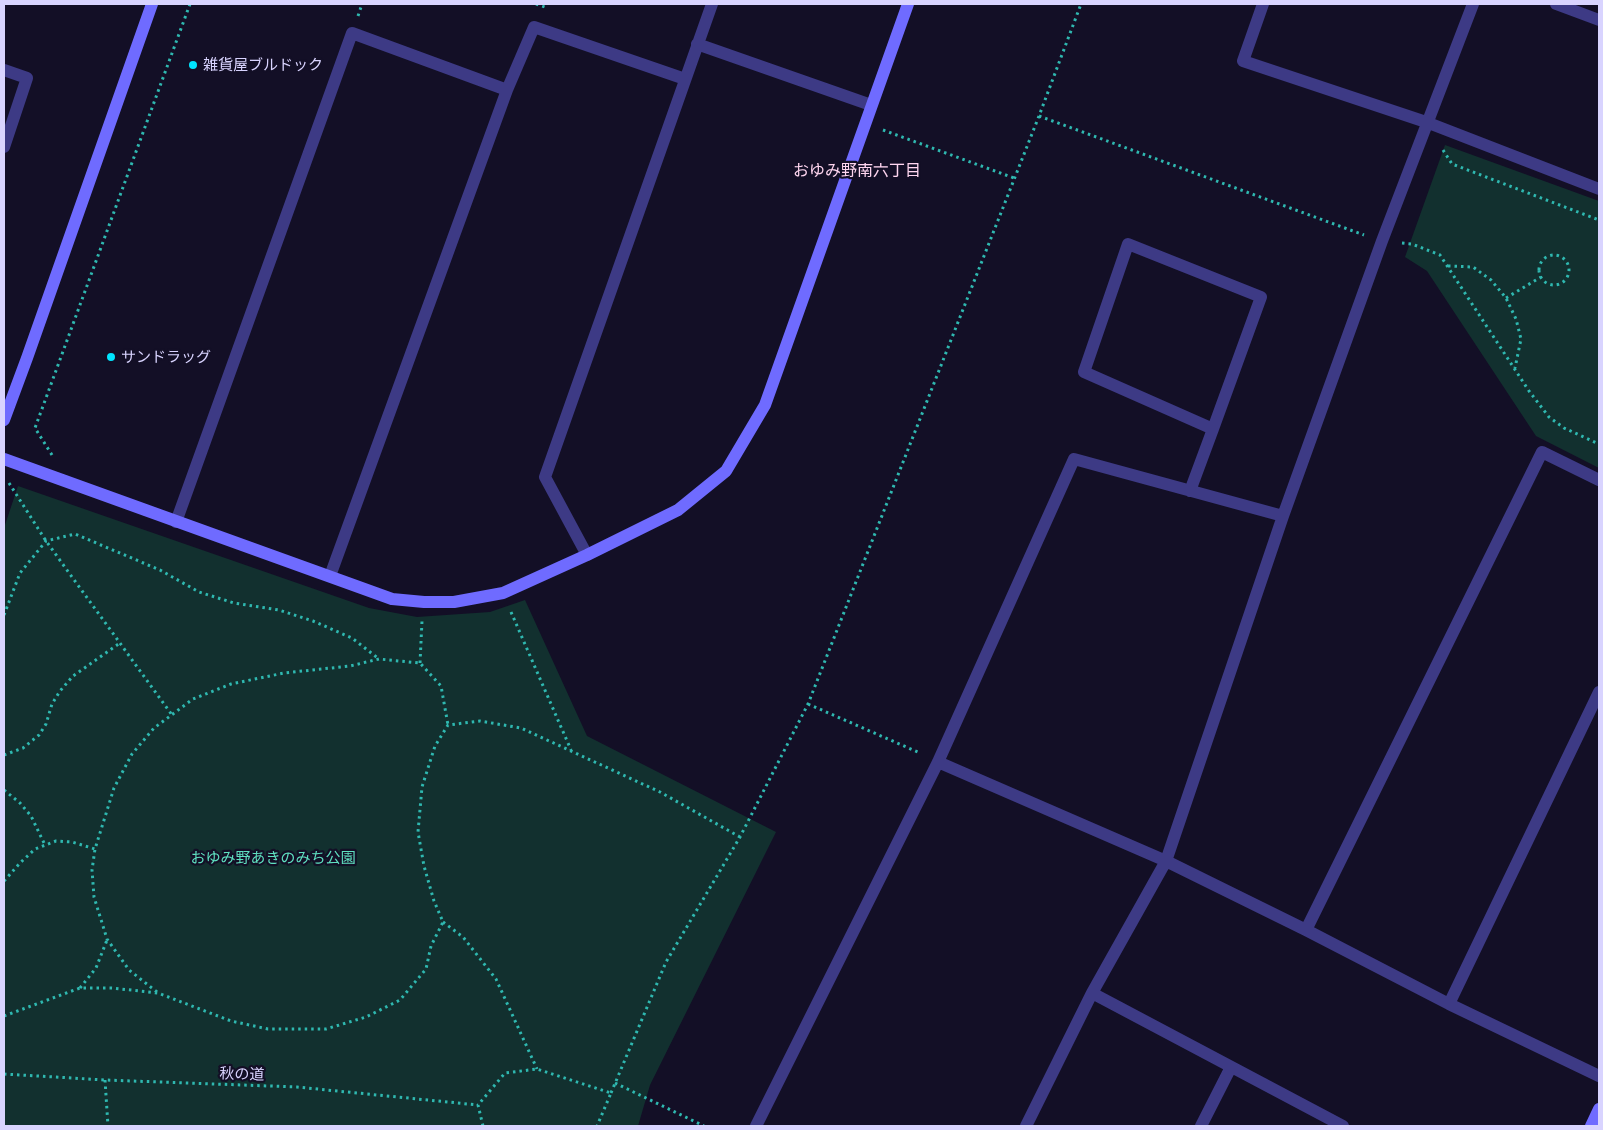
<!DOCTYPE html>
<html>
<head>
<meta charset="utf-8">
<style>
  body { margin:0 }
  #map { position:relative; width:1603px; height:1130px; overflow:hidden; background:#130f26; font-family:Barlow,sans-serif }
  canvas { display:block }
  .frame { position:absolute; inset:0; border:5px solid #d9d4ff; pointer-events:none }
</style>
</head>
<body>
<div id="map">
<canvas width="1603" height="1130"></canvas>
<div class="frame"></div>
</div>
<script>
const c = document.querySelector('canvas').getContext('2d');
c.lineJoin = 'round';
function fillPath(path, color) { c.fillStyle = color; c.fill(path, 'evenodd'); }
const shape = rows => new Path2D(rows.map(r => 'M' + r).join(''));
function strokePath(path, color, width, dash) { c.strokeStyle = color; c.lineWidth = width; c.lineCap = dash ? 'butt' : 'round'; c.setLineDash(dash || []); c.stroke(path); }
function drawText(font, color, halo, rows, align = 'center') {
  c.font = font + ' Barlow,"Noto Sans JP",sans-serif'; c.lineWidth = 4.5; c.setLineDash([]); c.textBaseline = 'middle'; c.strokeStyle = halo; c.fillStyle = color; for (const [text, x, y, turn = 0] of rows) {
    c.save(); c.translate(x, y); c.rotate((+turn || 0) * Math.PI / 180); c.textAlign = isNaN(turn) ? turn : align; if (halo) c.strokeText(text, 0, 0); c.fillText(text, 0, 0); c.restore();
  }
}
fillPath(shape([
  [1445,145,1599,201,1599,468,1536,436,1427,271,1405,257],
  [18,486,369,608,417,617,490,612,525,600,587,736,776,832,650,1085,638,1126,4,1126,4,528]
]), '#12302f');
strokePath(shape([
  [536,4,548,8],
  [358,16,362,4],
  [1039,116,1364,235],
  [883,130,1014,178],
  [1443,150,1452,164,1599,220],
  [1402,243,1412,244,1440,255,1529,391,1549,417,1564,428,1599,444],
  '1539 270a15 15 0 1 1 30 0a15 15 0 1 1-30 0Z',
  [1448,266,1473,267,1491,280,1506,298,1516,319,1521,339,1515,368],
  [1506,298,1541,277],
  [52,455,35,428,190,4],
  [9,483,46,541,172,715],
  [511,612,571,750],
  [4,615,20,573,46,541,75,534,160,570,199,592,234,603,279,610,313,621,352,638,379,659],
  [420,663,422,621],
  [808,704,920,753],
  [4,755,23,748,39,735,46,724,52,704,60,691,73,676,120,643],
  [4,790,20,803,31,816,45,845],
  [4,881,20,863,35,849,56,841,72,842,95,849],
  [443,922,463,937,496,979,537,1069],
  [80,988,96,968,107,940],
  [157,992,129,970,107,939,94,897,92,870,95,849,114,788,132,754,154,728,193,699,231,684,284,673,350,666,379,659,420,663,441,686,448,725],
  [4,1016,80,988,112,988,158,993,231,1021,268,1029,326,1029,366,1017,400,1000,426,969,431,946,443,922,434,901,424,866,418,832,422,787,435,746,448,725,480,721,521,728,660,792,740,837],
  [4,1074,105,1080,297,1087,478,1105],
  [105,1080,108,1126],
  [615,1083,704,1126],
  [611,1093,666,962,740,837,808,704,1039,116,1081,4],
  [483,1126,478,1105,505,1073,537,1069,611,1093,597,1126]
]), '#2fb8b0', 3, [2.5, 4]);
strokePath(shape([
  [1263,4,1243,61,1426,122,1599,189],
  [1556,4,1599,20],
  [697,44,871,105],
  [4,70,27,78,4,147],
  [1190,491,1213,429,1261,297,1128,244,1084,372,1213,429],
  [176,522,352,33,507,90],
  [587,555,545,477,712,4],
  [330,576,507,90,534,27,685,79],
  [938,762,1166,861,1306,930,1449,1004,1599,1076],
  [1306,930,1542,452,1599,480],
  [1092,993,1343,1126],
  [1449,1004,1599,692],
  [756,1126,938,762,1074,459,1283,516],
  [1026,1126,1092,993,1166,861,1283,516,1382,241,1473,4],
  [1201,1126,1231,1067]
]), '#3d3a85', 12);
strokePath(shape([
  [4,420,27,358,152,4],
  [4,459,392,599,424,602,454,602,503,593,587,555,678,510,726,471,765,405,908,4],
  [1591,1126,1599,1109]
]), '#6f6bff', 12);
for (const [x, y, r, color] of [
  [193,65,5,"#00e5ff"],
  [111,357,5,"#00e5ff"]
]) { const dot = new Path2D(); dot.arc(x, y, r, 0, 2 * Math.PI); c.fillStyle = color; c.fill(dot); strokePath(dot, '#130f26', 2); }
drawText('15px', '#d9d4ff', '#130f26', [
  ["雑貨屋ブルドック",203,65],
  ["サンドラッグ",121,357]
], 'left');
drawText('15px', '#5fe0c0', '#130f26', [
  ["おゆみ野あきのみち公園",273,858]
]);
drawText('15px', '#d9d4ff', '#130f26', [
  ["秋の道",242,1074,2]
]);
drawText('16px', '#ffd6f0', '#130f26', [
  ["おゆみ野南六丁目",857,171]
]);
</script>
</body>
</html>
